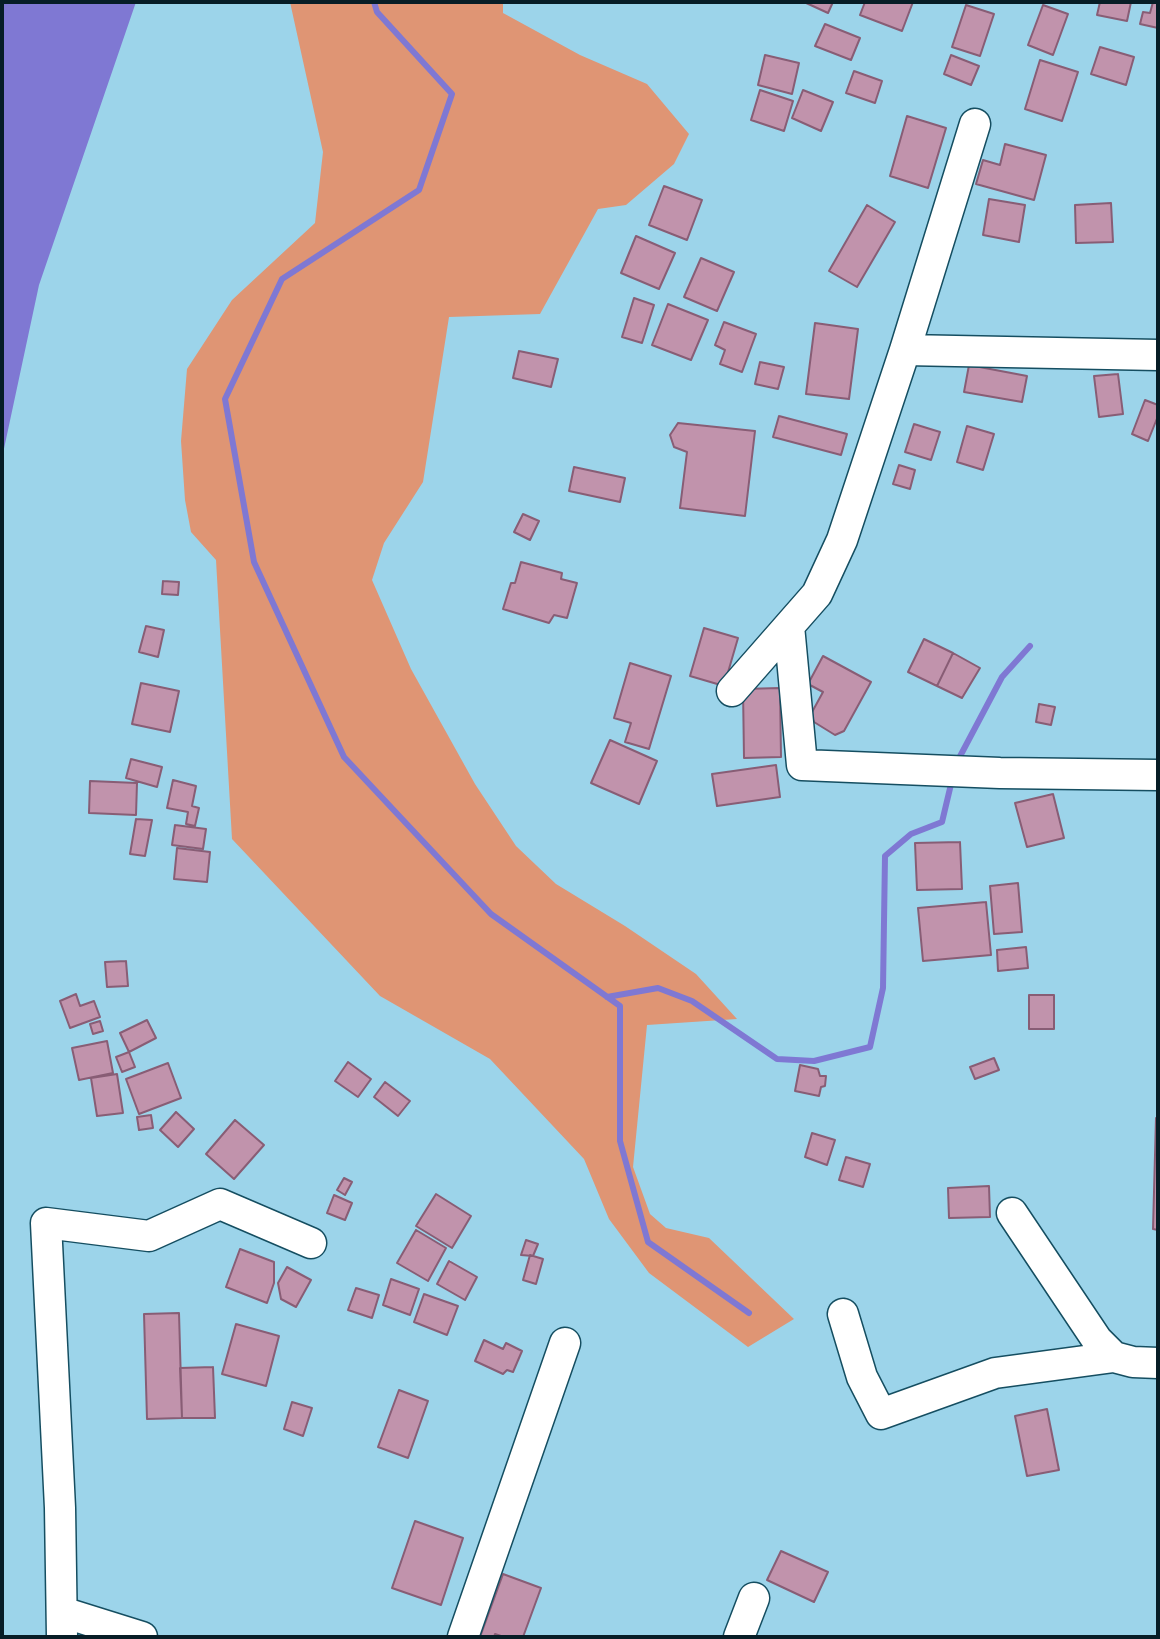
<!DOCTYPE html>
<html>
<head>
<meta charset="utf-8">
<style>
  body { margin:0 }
  #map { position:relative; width:1160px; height:1639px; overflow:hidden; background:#9cd4ea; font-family:"PT Sans Narrow",sans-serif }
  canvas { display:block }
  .frame { position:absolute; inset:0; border:4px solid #071d26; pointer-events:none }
</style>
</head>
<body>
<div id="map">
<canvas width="1160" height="1639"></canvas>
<div class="frame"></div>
</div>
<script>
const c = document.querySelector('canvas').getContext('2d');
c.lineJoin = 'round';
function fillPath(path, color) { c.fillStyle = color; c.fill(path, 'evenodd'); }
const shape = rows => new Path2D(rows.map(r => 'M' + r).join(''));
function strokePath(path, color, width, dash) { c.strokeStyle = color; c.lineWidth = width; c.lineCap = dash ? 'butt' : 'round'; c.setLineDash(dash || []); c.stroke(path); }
fillPath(shape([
  [290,2,503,2,503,13,580,55,647,84,689,134,674,164,626,205,598,209,540,314,449,317,423,482,384,543,372,580,411,669,475,784,516,846,556,884,625,926,696,974,737,1019,647,1025,633,1167,650,1214,666,1228,709,1238,794,1319,748,1347,649,1273,609,1219,584,1159,490,1059,380,996,232,839,216,560,191,532,185,500,181,441,187,369,232,300,315,223,323,152]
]), '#df9574');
fillPath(shape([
  [2,2,136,2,39,285,2,458]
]), '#7f78d3');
strokePath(shape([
  [374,2,377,12,452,94,419,190,282,279,225,399,254,562,344,757,491,914,620,1006,620,1141,648,1242,749,1313],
  [957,762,1002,677,1030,646],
  [607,997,658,988,692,1001,777,1059,814,1061,870,1047,883,988,885,856,911,834,942,822,952,780]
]), '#7f78d3', 6);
const building = shape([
  [804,2,833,2,828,13,804,2],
  [865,2,913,2,902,31,860,15,865,2],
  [1100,2,1131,2,1127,21,1097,15,1100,2],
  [1153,2,1158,2,1158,28,1140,24,1143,12,1150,13,1153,2],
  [966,5,994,14,980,56,952,47,966,5],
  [1043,5,1068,14,1053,55,1028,45,1043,5],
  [825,24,860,38,851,60,815,46,825,24],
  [1100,47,1134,57,1126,85,1091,74,1100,47],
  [765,55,799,63,792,94,758,85,765,55],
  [951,55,979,66,971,85,944,74,951,55],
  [1040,60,1078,72,1062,121,1025,109,1040,60],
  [854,71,882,81,875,103,846,93,854,71],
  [760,90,793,101,784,131,751,120,760,90],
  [803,90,833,102,821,131,792,118,803,90],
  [907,116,946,128,928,188,890,176,907,116],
  [1005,144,1046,155,1034,200,976,184,983,160,1000,165,1005,144],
  [664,186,702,200,687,240,649,225,664,186],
  [989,199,1025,205,1019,242,983,235,989,199],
  [1111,203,1113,242,1076,243,1075,205,1111,203],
  [867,205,895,222,857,287,829,271,867,205],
  [636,236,675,253,659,289,621,273,636,236],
  [701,258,734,272,717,311,684,297,701,258],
  [634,298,654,305,642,343,622,337,634,298],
  [668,304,708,320,691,360,652,345,668,304],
  [724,322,756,334,742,372,720,364,725,350,715,345,724,322],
  [815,323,858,329,849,399,806,394,815,323],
  [519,351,558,359,551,387,513,378,519,351],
  [760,362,784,367,778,389,755,384,760,362],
  [969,365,1027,376,1022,402,964,392,969,365],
  [1118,374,1123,414,1099,417,1094,376,1118,374],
  [1145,400,1158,405,1158,416,1148,441,1132,434,1145,400],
  [779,416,847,434,841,455,773,437,779,416],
  [678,423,755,431,745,516,680,508,687,452,674,447,670,435,678,423],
  [914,424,940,432,931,460,905,452,914,424],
  [967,426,994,434,983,470,957,462,967,426],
  [899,465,915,470,910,489,893,484,899,465],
  [574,467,625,478,620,502,569,491,574,467],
  [523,514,539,521,530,540,514,532,523,514],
  [521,562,562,573,561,579,577,583,567,618,554,615,549,623,503,609,511,583,515,583,521,562],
  [163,581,179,582,178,595,162,594,163,581],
  [146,626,164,630,158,657,139,652,146,626],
  [704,628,738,638,724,686,690,676,704,628],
  [924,639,953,653,937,686,908,672,924,639],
  [953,653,980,668,962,698,937,686,953,653],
  [823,656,871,682,844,731,835,735,814,722,811,714,823,692,808,684,823,656],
  [630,663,671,676,649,749,625,742,631,723,614,718,630,663],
  [141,683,179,691,170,732,132,724,141,683],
  [780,688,781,757,744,758,743,689,780,688],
  [1039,704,1055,707,1051,725,1036,722,1039,704],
  [610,740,657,761,639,804,591,783,610,740],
  [131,759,162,767,157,787,126,778,131,759],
  [776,765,780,797,717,806,712,774,776,765],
  [173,780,196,786,192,806,199,808,195,826,186,824,188,812,167,808,173,780],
  [90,781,137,783,136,815,89,813,90,781],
  [1053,794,1064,838,1027,847,1015,803,1053,794],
  [136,819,152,820,145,856,130,854,136,819],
  [175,825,206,829,203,849,172,845,175,825],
  [960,842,962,889,917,890,915,843,960,842],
  [177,848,210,852,207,882,174,879,177,848],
  [1018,883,1022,932,994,934,990,886,1018,883],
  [986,902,991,955,923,961,918,908,986,902],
  [1026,947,1028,968,998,971,997,950,1026,947],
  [126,961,128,986,107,987,105,962,126,961],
  [76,994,80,1006,94,1001,100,1017,70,1028,60,1001,76,994],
  [1029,995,1054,995,1054,1029,1029,1029,1029,995],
  [147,1020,156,1038,129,1052,120,1033,147,1020],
  [100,1021,103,1031,93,1034,90,1024,100,1021],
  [107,1041,113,1073,79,1080,72,1048,107,1041],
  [129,1052,135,1067,122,1072,116,1057,129,1052],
  [994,1058,999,1070,975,1079,970,1067,994,1058],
  [348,1062,371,1079,358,1097,335,1081,348,1062],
  [168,1063,181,1098,139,1114,126,1079,168,1063],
  [800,1065,818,1069,820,1076,826,1076,825,1086,821,1087,819,1096,795,1091,800,1065],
  [117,1074,123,1113,97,1116,91,1078,117,1074],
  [385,1082,410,1101,398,1116,374,1097,385,1082],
  [176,1112,194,1129,178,1147,160,1130,176,1112],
  [151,1115,153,1128,139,1130,137,1117,151,1115],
  [1156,1118,1158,1118,1158,1230,1153,1229,1156,1118],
  [235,1120,264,1145,234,1179,206,1154,235,1120],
  [812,1133,835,1140,827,1165,805,1157,812,1133],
  [846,1157,870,1164,863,1187,839,1180,846,1157],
  [344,1178,352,1182,345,1195,337,1190,344,1178],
  [989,1186,990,1217,949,1218,948,1188,989,1186],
  [436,1194,471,1216,452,1248,416,1226,436,1194],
  [334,1195,352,1203,345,1220,327,1213,334,1195],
  [416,1230,446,1248,428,1281,397,1263,416,1230],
  [526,1240,538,1244,533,1256,521,1255,526,1240],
  [240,1249,274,1262,274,1283,267,1303,226,1287,240,1249],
  [530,1255,543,1259,536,1284,523,1280,530,1255],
  [449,1261,477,1277,465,1300,437,1284,449,1261],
  [287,1267,311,1280,296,1307,281,1299,278,1283,287,1267],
  [391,1279,419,1289,410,1315,383,1305,391,1279],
  [356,1288,379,1295,372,1318,348,1310,356,1288],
  [424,1294,458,1306,447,1335,414,1322,424,1294],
  [179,1313,182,1418,147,1419,144,1314,179,1313],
  [236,1324,279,1336,266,1386,222,1374,236,1324],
  [484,1340,503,1349,506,1343,522,1351,513,1372,507,1370,503,1374,475,1361,484,1340],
  [213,1367,215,1418,182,1418,180,1368,213,1367],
  [399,1390,428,1401,408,1458,378,1447,399,1390],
  [292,1402,312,1408,303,1436,284,1429,292,1402],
  [1047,1409,1059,1470,1027,1476,1015,1416,1047,1409],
  [415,1521,463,1538,441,1605,392,1588,415,1521],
  [781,1551,828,1572,814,1602,767,1580,781,1551],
  [503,1574,541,1588,523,1637,504,1637,495,1634,494,1637,480,1637,503,1574]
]);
fillPath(building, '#c193ac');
strokePath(building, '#885d75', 2);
const minor = shape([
  [905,350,1158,355],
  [789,626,802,765,1000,773,1158,775],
  [732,691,817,594,842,540,905,350,975,124],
  [1012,1213,1097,1340,1114,1357,1133,1362,1158,1363],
  [843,1314,862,1377,881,1414,995,1373,1114,1357],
  [62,1612,142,1637],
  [62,1637,60,1508,46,1223,149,1236,220,1204,311,1243],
  [463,1637,565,1343],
  [739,1637,754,1598]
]);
strokePath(minor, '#154e61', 33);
strokePath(minor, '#fff', 30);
</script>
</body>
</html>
